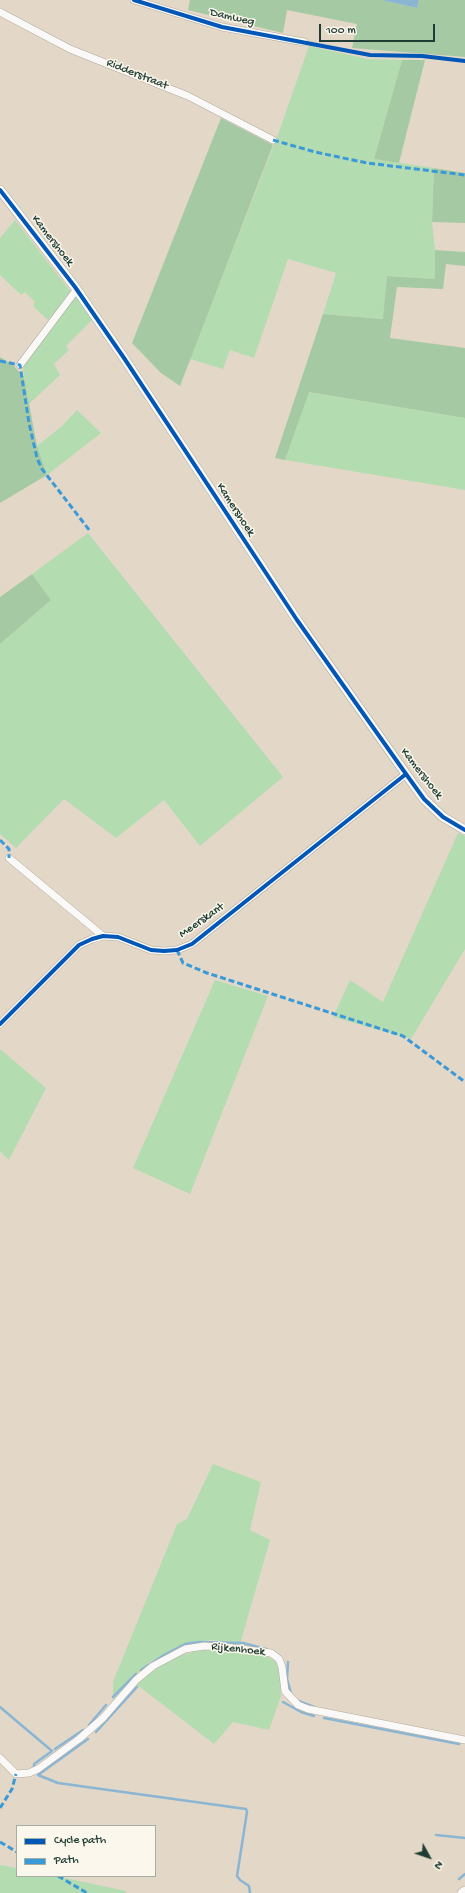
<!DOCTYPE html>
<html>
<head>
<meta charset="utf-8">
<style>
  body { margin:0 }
  #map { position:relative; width:465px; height:1893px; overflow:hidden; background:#e3d8c7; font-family:"Gochi Hand",sans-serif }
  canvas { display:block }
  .legend { position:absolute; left:16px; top:1825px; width:140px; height:52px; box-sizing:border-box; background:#fbf7ec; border:1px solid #a3ada2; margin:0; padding:5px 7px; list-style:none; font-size:12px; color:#1f3d34 }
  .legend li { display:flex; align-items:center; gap:8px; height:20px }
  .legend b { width:20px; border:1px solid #a3ada2 }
  .north { position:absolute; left:409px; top:1837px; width:40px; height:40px; -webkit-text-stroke:3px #fbf7ec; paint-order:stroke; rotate:130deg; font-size:11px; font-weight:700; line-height:16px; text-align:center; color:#1f3d34 }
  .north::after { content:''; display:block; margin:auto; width:14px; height:18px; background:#1f3d34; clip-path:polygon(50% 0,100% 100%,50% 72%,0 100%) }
  .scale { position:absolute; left:319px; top:24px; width:116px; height:18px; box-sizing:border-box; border:2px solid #1f3d34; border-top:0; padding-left:5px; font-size:12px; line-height:14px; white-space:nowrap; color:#1f3d34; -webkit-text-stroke:3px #fbf7ec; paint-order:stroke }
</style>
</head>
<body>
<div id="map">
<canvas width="465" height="1893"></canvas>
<ul class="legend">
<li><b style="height:5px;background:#0057b8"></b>Cycle path</li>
<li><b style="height:5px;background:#3a99d8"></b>Path</li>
</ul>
<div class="north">N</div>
<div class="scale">100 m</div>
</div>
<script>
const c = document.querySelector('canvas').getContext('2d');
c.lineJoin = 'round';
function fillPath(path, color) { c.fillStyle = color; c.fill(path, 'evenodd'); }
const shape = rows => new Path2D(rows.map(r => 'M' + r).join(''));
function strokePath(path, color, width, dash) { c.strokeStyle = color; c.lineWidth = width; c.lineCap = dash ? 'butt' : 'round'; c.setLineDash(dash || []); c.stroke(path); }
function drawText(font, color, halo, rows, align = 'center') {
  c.font = font + ' "Gochi Hand",sans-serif'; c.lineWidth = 3; c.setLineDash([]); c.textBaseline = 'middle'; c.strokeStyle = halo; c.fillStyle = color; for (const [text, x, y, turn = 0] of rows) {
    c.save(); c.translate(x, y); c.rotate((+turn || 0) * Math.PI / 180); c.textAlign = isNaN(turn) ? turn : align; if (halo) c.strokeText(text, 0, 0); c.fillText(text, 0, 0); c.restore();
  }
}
fillPath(shape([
  [309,46,368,59,402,60,374,159,434,168,432,222,435,250,435,279,387,276,384,319,323,314,336,273,288,259,254,358,230,350,223,369,190,359,277,137],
  [15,220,71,292,48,320,33,306,35,302,25,292,21,295,0,275,0,238],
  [76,295,92,320,66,346,69,350,54,364,60,375,29,404,23,370,25,364],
  [308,392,465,418,465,490,285,460],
  [77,410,101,433,47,475,37,446,62,426],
  [88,533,283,777,200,846,164,800,116,838,64,799,16,848,0,834,0,644,51,600,32,574],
  [458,833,465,836,465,949,411,1039,333,1017,350,980,383,1002],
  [215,980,268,996,190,1194,133,1168],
  [0,1049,46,1088,9,1160,0,1151],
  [213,1464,261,1482,250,1530,270,1540,240,1644,212,1640,191,1642,175,1648,150,1662,126,1683,113,1700,113,1682,177,1524,187,1519],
  [207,1650,259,1655,268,1657,277,1663,280,1674,281,1696,269,1730,233,1722,214,1744,136,1684,149,1673,176,1657,196,1651],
  [0,1865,17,1868,17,1876,56,1876,126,1891,126,1893,0,1893]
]), '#b4dcb1');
fillPath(shape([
  [190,0,381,0,417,8,419,0,465,0,465,57,352,48,357,24,287,10,283,33,188,10],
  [402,60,425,60,399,163,374,159],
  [221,118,273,145,180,386,161,373,132,343],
  [434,168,465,173,465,223,432,222],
  [435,250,465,252,465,266,446,264,443,289,397,287,390,338,465,348,465,418,309,392,285,460,275,458,323,314,383,319,387,276,435,279],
  [0,357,13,365,24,377,37,446,47,475,0,503],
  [32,574,51,600,0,644,0,597]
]), '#a5caa3');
fillPath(shape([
  [381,0,419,0,417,8]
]), '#8ab6d4');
strokePath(shape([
  [288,1662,287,1679,291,1693],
  [141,1670,164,1655,185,1644,199,1642,243,1643,266,1649],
  [113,1697,136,1674],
  [296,1700,314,1707],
  [283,1702,301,1712,314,1716],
  [0,1707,52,1751,34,1764,34,1767],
  [324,1718,459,1744],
  [89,1725,106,1705],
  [96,1732,137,1687],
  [55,1749,83,1730],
  [38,1775,58,1783,246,1809,247,1812,237,1876,240,1880,249,1886,250,1893],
  [38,1775,88,1739],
  [436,1835,465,1838],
  [459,1879,465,1874]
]), '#8ab6d4', 2.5);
const street = shape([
  [134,0,222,27,304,42],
  [0,12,70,49,188,96,273,140],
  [20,365,77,289],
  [9,858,103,936],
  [0,1024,79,945,92,939,103,936,118,937,151,950,164,951,177,950,192,944,406,774],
  [0,1758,16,1774,29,1773,38,1769,79,1739,103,1718,136,1680,153,1666,185,1649,204,1646,225,1647,271,1653,279,1659,282,1667,285,1691,298,1705,308,1709,465,1740]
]);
const secondary = shape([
  [0,190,75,287,124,358,297,620,406,774,424,799,443,817,465,830],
  [462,1893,465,1891]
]);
strokePath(street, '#afaa9f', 8);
strokePath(secondary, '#afaa9f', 10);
strokePath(street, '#fbf9f7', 7);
strokePath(secondary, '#fbf9f7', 9);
strokePath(shape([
  [273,140,315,152,367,163,465,175],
  [0,361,20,365,29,423,37,458,42,469,90,531],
  [0,840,9,849,9,858],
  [177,950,183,963,207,973,403,1036,465,1082],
  [0,1808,12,1789,16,1774],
  [0,1842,17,1852],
  [58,1876,87,1893]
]), '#3a99d8', 3, [6, 3]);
strokePath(shape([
  [134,0,222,27,370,55,422,56,465,61],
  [0,190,75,287,124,358,297,620,406,774,424,799,443,817,465,830],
  [0,1024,79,945,92,939,103,936,118,937,151,950,164,951,177,950,192,944,406,774]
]), '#0057b8', 4);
drawText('12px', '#1f3d34', '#fbf7ec', [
  ["Damweg",232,18,13],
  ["Ridderstraat",137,75,22],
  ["Kamershoek",52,241,52],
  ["Kamershoek",235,510,57],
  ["Kamershoek",421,774,52],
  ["Meerskant",202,921,-35],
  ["Rijkenhoek",238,1650,6]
]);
</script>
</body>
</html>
